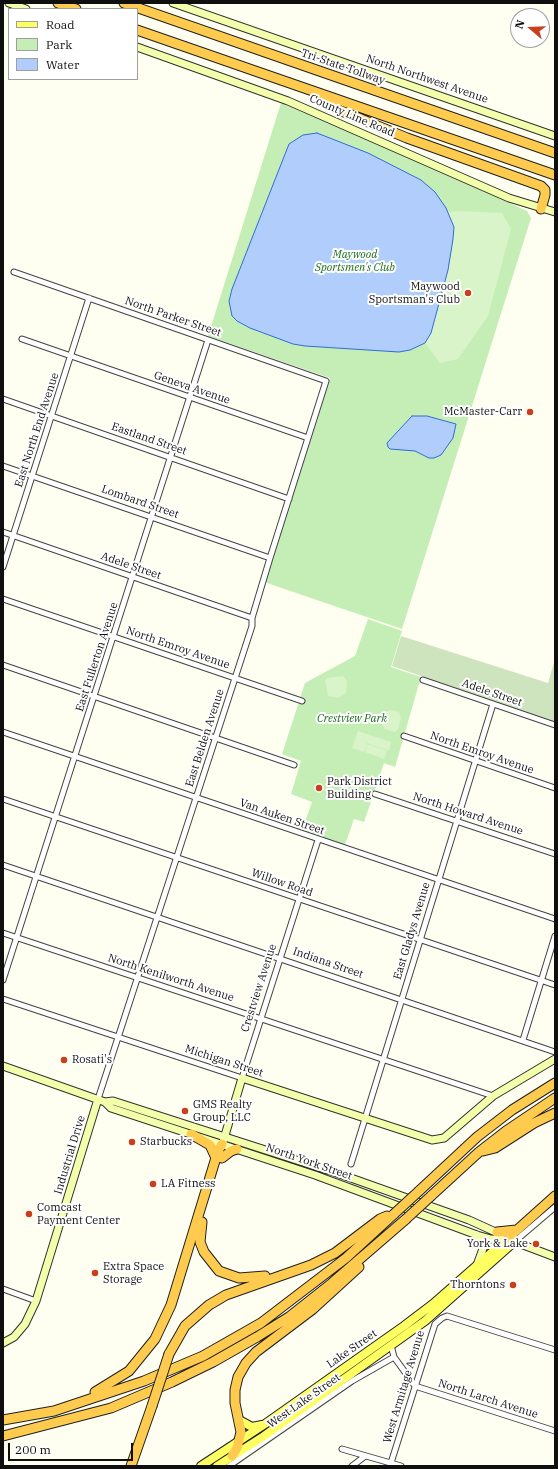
<!DOCTYPE html>
<html>
<head>
<meta charset="utf-8">
<style>
  body { margin:0 }
  #map { position:relative; width:558px; height:1469px; overflow:hidden; background:#fefff0; font-family:"IBM Plex Serif",serif }
  canvas { display:block }
  .frame { position:absolute; inset:0; border:4px solid #0f0f0f; pointer-events:none }
  .legend { position:absolute; left:8px; top:8px; width:130px; height:72px; box-sizing:border-box; background:#fff; border:1px solid #9f9f9f; margin:0; padding:5px 7px; list-style:none; font-size:12px; color:#0f0f0f }
  .legend li { display:flex; align-items:center; gap:8px; height:20px }
  .legend b { width:20px; border:1px solid #9f9f9f }
  .north { position:absolute; left:510px; top:8px; width:40px; height:40px; box-sizing:border-box; background:#fff; border:1px solid #9f9f9f; border-radius:50%; rotate:289deg; font-size:11px; font-weight:700; line-height:16px; text-align:center; color:#0f0f0f }
  .north::after { content:''; display:block; margin:auto; width:14px; height:18px; background:#cb3e1a; clip-path:polygon(50% 0,100% 100%,50% 72%,0 100%) }
  .scale { position:absolute; left:8px; top:1443px; width:125px; height:18px; box-sizing:border-box; border:2px solid #0f0f0f; border-top:0; padding-left:5px; font-size:12px; line-height:14px; white-space:nowrap; color:#0f0f0f; -webkit-text-stroke:3px #fff; paint-order:stroke }
</style>
</head>
<body>
<div id="map">
<canvas width="558" height="1469"></canvas>
<div class="frame"></div>
<ul class="legend">
<li><b style="height:5px;background:#feff60"></b>Road</li>
<li><b style="height:11px;background:#c5edb6"></b>Park</li>
<li><b style="height:11px;background:#b0cdfb"></b>Water</li>
</ul>
<div class="north">N</div>
<div class="scale">200 m</div>
</div>
<script>
const c = document.querySelector('canvas').getContext('2d');
c.lineJoin = 'round';
function fillPath(path, color) { c.fillStyle = color; c.fill(path, 'evenodd'); }
const shape = rows => new Path2D(rows.map(r => 'M' + r).join(''));
function strokePath(path, color, width, dash) { c.strokeStyle = color; c.lineWidth = width; c.lineCap = dash ? 'butt' : 'round'; c.setLineDash(dash || []); c.stroke(path); }
function drawText(font, color, halo, rows, align = 'center') {
  c.font = font + ' "IBM Plex Serif",serif'; c.lineWidth = 4; c.setLineDash([]); c.textBaseline = 'middle'; c.strokeStyle = halo; c.fillStyle = color; for (const [text, x, y, turn = 0] of rows) {
    c.save(); c.translate(x, y); c.rotate((+turn || 0) * Math.PI / 180); c.textAlign = isNaN(turn) ? turn : align; if (halo) c.strokeText(text, 0, 0); c.fillText(text, 0, 0); c.restore();
  }
}
fillPath(shape([
  [281,103,448,174,527,211,531,218,402,629,264,582,330,378,208,336],
  [368,619,402,631,391,667,421,677,395,767,384,763,364,822,354,819,345,845,302,830,312,802,291,794,301,761,282,754,305,683,355,656]
]), '#c5edb6');
fillPath(shape([
  [401,636,548,683,555,659,555,722,392,666]
]), '#cee4be');
fillPath(shape([
  [458,211,502,213,511,229,488,316,458,359,440,363,425,343,431,333,448,270,453,239,454,227,448,212],
  [343,676,347,681,346,693,338,698,328,696,325,681,327,678],
  [391,710,399,712,401,718,398,729,395,732,385,729,382,725,382,718,385,712],
  [358,731,391,742,389,751,367,743,364,752,352,748],
  [367,744,387,751,384,759,365,752]
]), '#daf4c9');
const water = shape([
  [317,133,368,153,421,180,435,192,446,208,454,227,453,239,448,270,431,333,425,343,410,350,399,352,305,346,293,344,250,328,237,321,232,316,229,301,232,289,289,144,303,135,317,133],
  [412,416,427,416,456,424,453,438,441,455,434,458,429,458,415,451,390,449,388,447,387,443,412,416]
]);
fillPath(water, '#b0cdfb');
strokePath(water, '#316cd8', 1);
const street = shape([
  [14,272,326,381,270,558,252,618,252,626,98,1099],
  [22,339,308,438],
  [3,399,289,499],
  [3,466,270,558],
  [3,532,252,618],
  [3,567,89,298],
  [3,599,302,701],
  [3,665,294,765],
  [423,680,555,725],
  [3,732,555,919],
  [404,736,555,788],
  [375,794,555,854],
  [3,799,555,985],
  [3,865,555,1052],
  [3,933,493,1096],
  [3,980,208,340],
  [3,999,242,1078,318,840],
  [523,1040,555,936],
  [351,1164,493,704],
  [514,1242,555,1207],
  [3,1289,36,1301],
  [391,1345,394,1357,415,1386,555,1431],
  [342,1449,401,1466],
  [229,1466,352,1381,394,1357],
  [352,1466,364,1457],
  [390,1466,435,1324,442,1318,447,1316,555,1350]
]);
const secondary = shape([
  [9,3,26,9],
  [173,3,555,136],
  [137,47,288,101,509,198,555,212],
  [3,1066,105,1102,111,1108,315,1175,477,1235,491,1239,507,1239],
  [105,1102,113,1101,334,1172,469,1220,500,1234],
  [223,1142,242,1078,432,1140,444,1138,493,1096,555,1059],
  [477,1235,484,1246,477,1265],
  [510,1240,555,1257],
  [3,1343,14,1337,25,1324,36,1301,98,1099]
]);
const primary = shape([
  [239,1420,252,1427,262,1425],
  [201,1466,265,1424,404,1326,433,1304,507,1239],
  [217,1466,264,1436,425,1321,514,1242]
]);
const highway = shape([
  [58,3,76,9],
  [124,3,555,153],
  [137,30,555,175],
  [321,98,339,110,407,138,541,186,545,190,545,195,541,209],
  [191,1134,210,1145,216,1158],
  [483,1151,495,1148,534,1123,555,1113],
  [222,1158,231,1151,237,1149],
  [419,1191,477,1137,512,1110,555,1083],
  [431,1196,479,1152,506,1131,555,1098],
  [202,1222,200,1242,204,1252,219,1271,239,1278,265,1276],
  [497,1232,516,1230],
  [507,1239,555,1196],
  [169,1354,185,1326,209,1305,226,1295,311,1265,335,1253,380,1219,387,1216],
  [95,1392,129,1371,155,1339,171,1305,218,1151,222,1144],
  [3,1420,54,1411,144,1381,203,1356,261,1323,346,1258,394,1214],
  [3,1436,111,1408,172,1382,213,1362,257,1337,289,1317,332,1283,406,1219],
  [232,1456,237,1448,241,1432,235,1403,235,1390,238,1377,246,1363,256,1352,313,1309,359,1267],
  [131,1466,152,1406]
]);
strokePath(street, '#424242', 7);
strokePath(secondary, '#313131', 9);
strokePath(primary, '#202020', 10);
strokePath(highway, '#202020', 11);
strokePath(street, '#fff', 5);
strokePath(secondary, '#f4ffab', 7);
strokePath(primary, '#feff60', 8);
strokePath(highway, '#ffcb4e', 9);
const highwayBridge = shape([
  [394,1214,419,1191],
  [406,1219,431,1196],
  [152,1406,169,1354]
]);
strokePath(highwayBridge, '#202020', 11, []);
strokePath(highwayBridge, '#ffcb4e', 9);
for (const [x, y, r, color] of [
  [468,293,4,"#cb3e1a"],
  [530,412,4,"#cb3e1a"],
  [319,788,4,"#cb3e1a"],
  [64,1060,4,"#cb3e1a"],
  [185,1111,4,"#cb3e1a"],
  [132,1142,4,"#cb3e1a"],
  [153,1184,4,"#cb3e1a"],
  [29,1214,4,"#cb3e1a"],
  [536,1244,4,"#cb3e1a"],
  [95,1273,4,"#cb3e1a"],
  [513,1285,4,"#cb3e1a"]
]) { const dot = new Path2D(); dot.arc(x, y, r, 0, 2 * Math.PI); c.fillStyle = color; c.fill(dot); strokePath(dot, '#fff', 1.5); }
drawText('11px', '#0f0f0f', '#fff', [
  ["Tri-State Tollway",343,67,19],
  ["North Northwest Avenue",427,79,19],
  ["County Line Road",352,116,23],
  ["North Parker Street",173,317,19],
  ["Geneva Avenue",192,388,19],
  ["East North End Avenue",37,430,-72],
  ["Eastland Street",149,439,19],
  ["Lombard Street",140,502,19],
  ["Adele Street",131,566,19],
  ["North Emroy Avenue",178,648,19],
  ["East Fullerton Avenue",97,657,-72],
  ["Adele Street",492,693,19],
  ["East Belden Avenue",205,738,-72],
  ["North Emroy Avenue",482,753,19],
  ["North Howard Avenue",468,814,18],
  ["Van Auken Street",282,817,19],
  ["Willow Road",282,883,19],
  ["East Gladys Avenue",412,931,-73],
  ["Indiana Street",328,963,19],
  ["North Kenilworth Avenue",171,978,18],
  ["Crestview Avenue",259,988,-72],
  ["Michigan Street",224,1061,18],
  ["Industrial Drive",70,1155,-73],
  ["North York Street",309,1162,19],
  ["Lake Street",352,1349,-35],
  ["West Armitage Avenue",404,1387,-73],
  ["North Larch Avenue",488,1399,18],
  ["West Lake Street",304,1401,-35]
]);
drawText('italic 11px', '#196c1c', '#fff', [
  ["Maywood",355,255],
  ["Sportsmen's Club",355,268],
  ["Crestview Park",352,719]
]);
drawText('11px', '#0f0f0f', '#fff', [
  ["Maywood",460,287,"right"],
  ["Sportsman's Club",460,300,"right"],
  ["McMaster-Carr",522,412,"right"],
  ["Park District",327,782],
  ["Building",327,795],
  ["Rosati's",72,1060],
  ["GMS Realty",193,1105],
  ["Group, LLC",193,1118],
  ["Starbucks",140,1142],
  ["LA Fitness",161,1184],
  ["Comcast",37,1208],
  ["Payment Center",37,1221],
  ["York & Lake",528,1244,"right"],
  ["Extra Space",103,1267],
  ["Storage",103,1280],
  ["Thorntons",505,1285,"right"]
], 'left');
</script>
</body>
</html>
